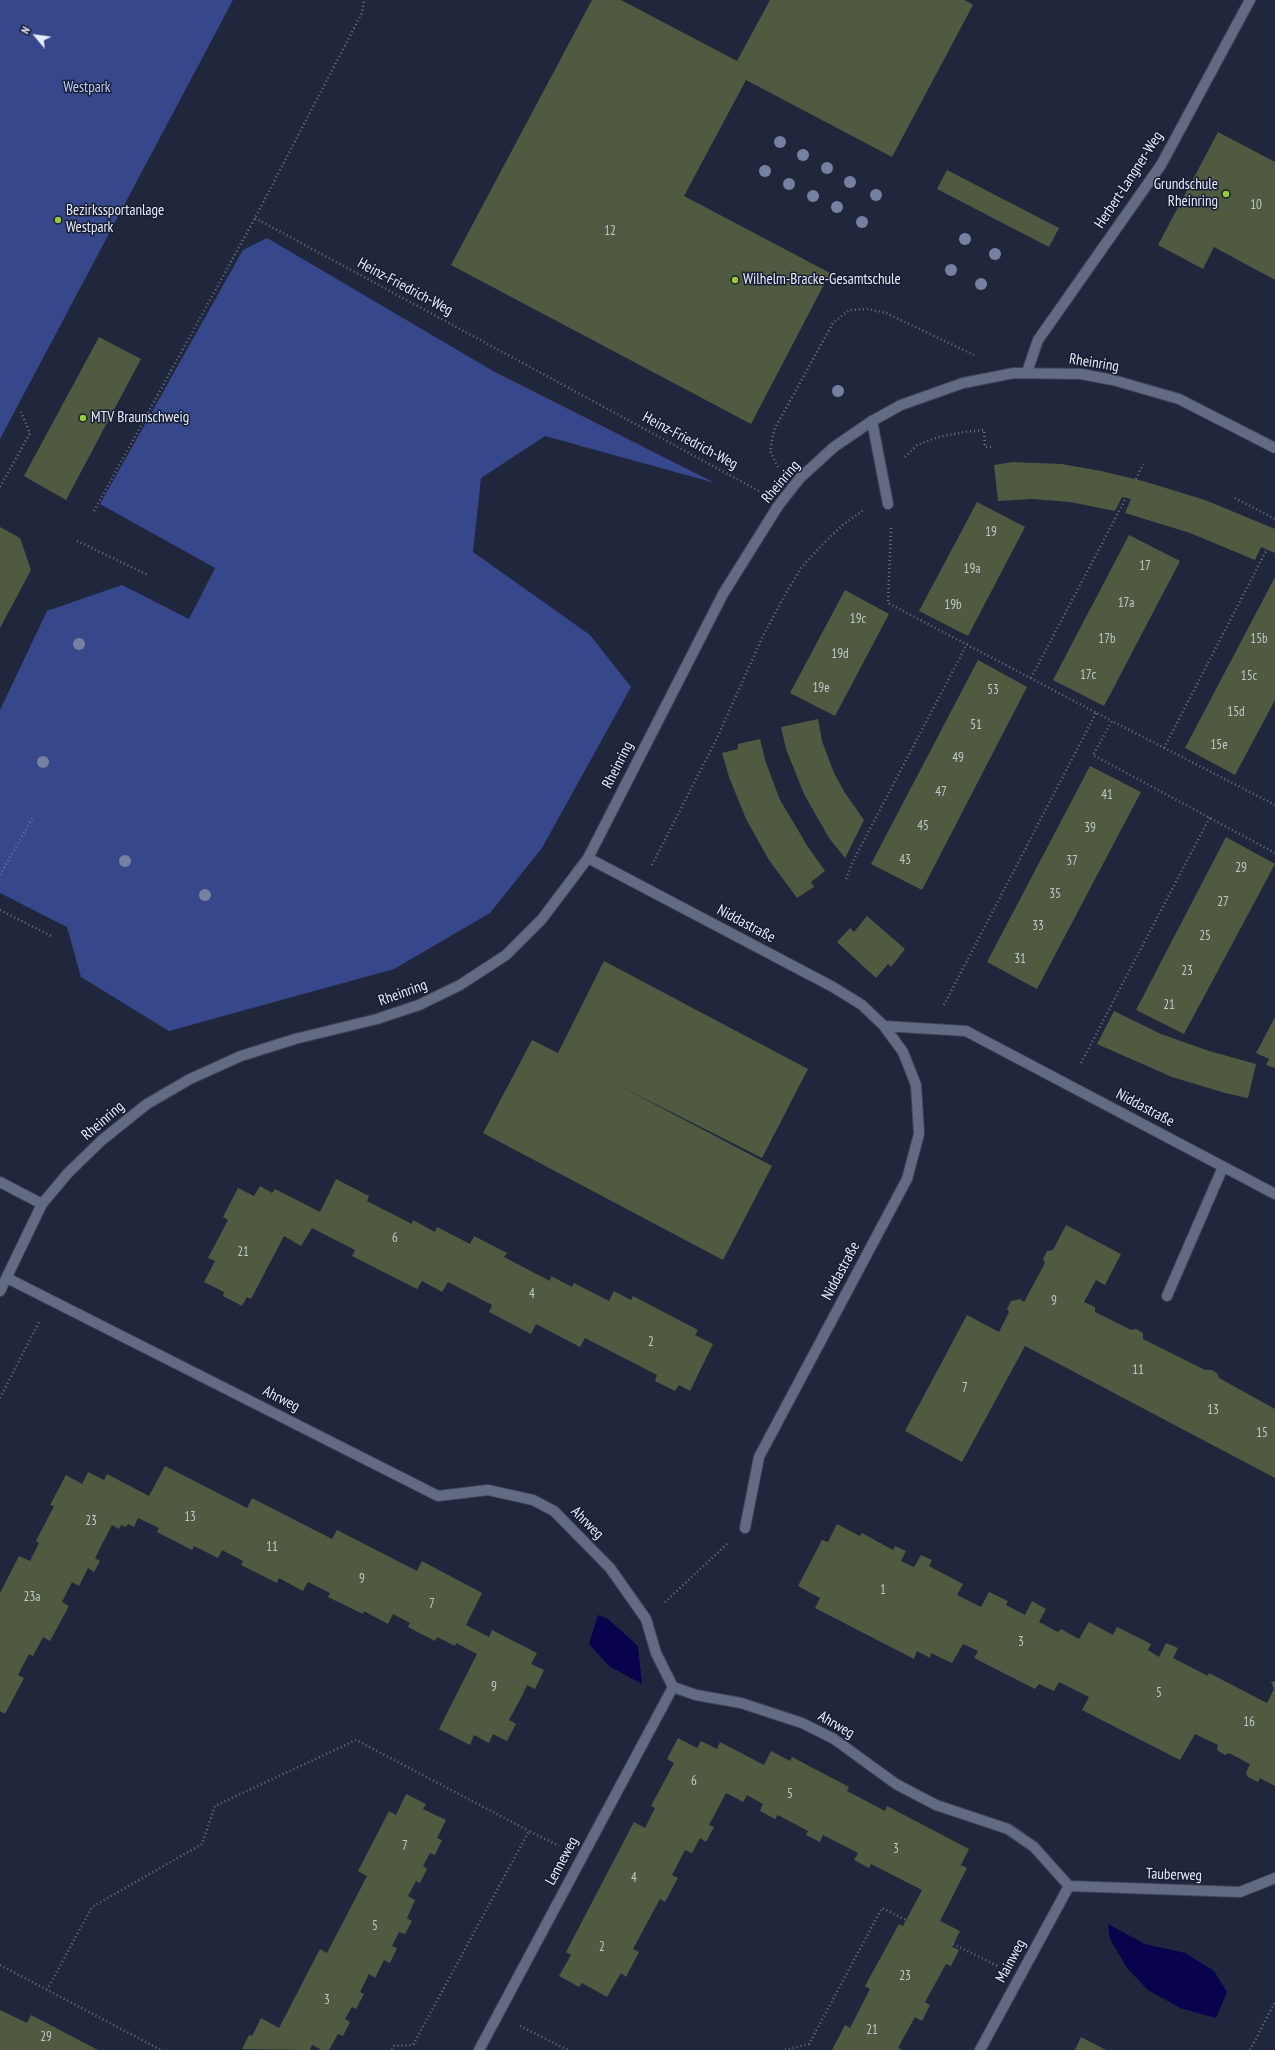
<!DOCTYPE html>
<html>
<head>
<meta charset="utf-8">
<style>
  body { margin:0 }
  #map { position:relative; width:1275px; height:2050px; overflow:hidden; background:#20273d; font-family:"PT Sans Narrow",sans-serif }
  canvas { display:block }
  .north { position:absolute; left:16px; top:16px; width:40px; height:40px; -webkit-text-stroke:3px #171d32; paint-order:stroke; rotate:299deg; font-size:11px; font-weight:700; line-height:16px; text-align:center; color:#e7ecfb }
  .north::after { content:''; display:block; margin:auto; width:14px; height:18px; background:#e7ecfb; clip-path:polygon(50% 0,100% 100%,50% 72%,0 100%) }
</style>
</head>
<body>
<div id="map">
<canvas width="1275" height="2050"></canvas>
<div class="north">N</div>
</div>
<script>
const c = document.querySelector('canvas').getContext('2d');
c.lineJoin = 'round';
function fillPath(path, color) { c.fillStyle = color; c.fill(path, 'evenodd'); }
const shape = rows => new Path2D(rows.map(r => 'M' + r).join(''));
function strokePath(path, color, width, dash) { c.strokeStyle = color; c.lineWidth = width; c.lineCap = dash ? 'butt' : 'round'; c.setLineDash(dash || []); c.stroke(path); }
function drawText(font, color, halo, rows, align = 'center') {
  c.font = font + ' "PT Sans Narrow",sans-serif'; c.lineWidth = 3; c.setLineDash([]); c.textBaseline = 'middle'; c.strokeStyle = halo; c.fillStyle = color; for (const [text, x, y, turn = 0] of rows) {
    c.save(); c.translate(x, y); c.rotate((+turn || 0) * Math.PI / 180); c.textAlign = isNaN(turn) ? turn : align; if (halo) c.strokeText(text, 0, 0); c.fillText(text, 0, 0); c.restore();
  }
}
fillPath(shape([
  [0,0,233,0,0,439],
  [267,238,493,371,715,483,545,436,481,478,473,552,590,635,631,687,542,848,490,913,394,969,169,1031,81,977,67,927,0,893,0,710,47,611,122,585,189,619,215,568,100,504,243,250]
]), '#36478c');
fillPath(shape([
  [598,1615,608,1619,638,1646,642,1684,609,1666,589,1644],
  [1108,1924,1145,1944,1185,1953,1214,1971,1227,1992,1216,2018,1180,2008,1148,1990,1127,1968,1110,1939]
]), '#08034c');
fillPath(shape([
  [592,0,621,0,737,61,770,0,965,0,973,5,892,157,746,80,684,196,830,273,751,424,451,265],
  [1218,132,1275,162,1275,280,1214,247,1203,269,1158,245],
  [947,170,1059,228,1049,247,937,189],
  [99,337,141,359,66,500,24,476],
  [1012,462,1062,464,1101,471,1143,481,1205,500,1275,529,1275,553,1261,547,1255,560,1190,533,1125,513,1131,499,1122,497,1115,511,1070,502,1032,499,998,501,994,465],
  [977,502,1025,527,968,636,919,611],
  [0,527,20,538,31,570,0,628],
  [1129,535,1180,561,1104,706,1053,680],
  [1275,577,1275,700,1235,775,1185,748],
  [845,590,889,614,835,716,790,693],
  [978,660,1027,687,922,890,871,864],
  [818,719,822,741,834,773,845,793,864,820,845,858,829,838,804,794,786,749,781,727],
  [760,739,766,763,780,800,808,847,825,871,811,882,814,887,797,898,769,860,746,819,729,777,722,753,738,749,738,744],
  [1090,766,1141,792,1037,989,987,962],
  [1226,837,1275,864,1184,1034,1136,1010],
  [867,916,905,949,891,967,888,964,876,978,837,942,850,928,854,932],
  [604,961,808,1069,762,1158,618,1085,772,1166,723,1260,483,1133,532,1040,558,1053],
  [1114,1011,1161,1034,1209,1051,1256,1064,1248,1098,1225,1093,1172,1077,1097,1044],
  [1275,1017,1275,1068,1266,1065,1269,1059,1256,1053],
  [336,1179,369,1196,367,1201,412,1224,413,1220,435,1232,437,1227,470,1244,474,1236,507,1253,504,1257,550,1281,551,1276,572,1287,574,1283,609,1301,614,1291,631,1300,633,1296,698,1330,695,1335,713,1344,690,1391,679,1385,675,1391,655,1381,657,1375,585,1338,580,1347,536,1324,531,1334,489,1312,492,1305,448,1282,442,1292,422,1281,417,1289,352,1256,355,1250,312,1228,301,1246,284,1236,251,1299,247,1297,242,1306,223,1296,224,1292,204,1282,215,1261,208,1258,228,1220,223,1217,238,1188,254,1196,260,1186,272,1193,275,1189,320,1212],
  [1066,1225,1121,1254,1105,1285,1096,1280,1084,1302,1095,1307,1095,1312,1131,1330,1136,1329,1143,1333,1143,1339,1205,1370,1212,1370,1217,1373,1219,1378,1275,1409,1275,1478,1025,1346,962,1462,905,1431,967,1315,999,1332,1009,1312,1007,1309,1011,1301,1020,1299,1024,1302,1045,1263,1043,1259,1047,1251,1053,1250],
  [165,1466,247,1508,252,1498,332,1539,337,1530,417,1571,422,1561,482,1593,466,1625,489,1637,492,1630,537,1653,531,1664,544,1670,535,1689,527,1685,522,1696,509,1720,516,1724,507,1741,493,1734,489,1743,474,1735,470,1745,439,1729,477,1654,456,1643,455,1646,437,1637,435,1641,408,1627,410,1623,393,1614,388,1624,364,1611,363,1614,328,1597,330,1593,308,1582,303,1591,279,1578,277,1583,241,1565,243,1561,222,1550,218,1558,194,1546,192,1550,157,1532,159,1528,138,1518,134,1527,128,1524,126,1527,121,1525,119,1529,112,1525,95,1558,100,1561,94,1572,88,1568,79,1586,72,1582,62,1602,69,1606,50,1641,43,1637,33,1656,29,1654,18,1675,24,1678,5,1714,0,1711,0,1593,19,1556,30,1561,39,1543,36,1541,54,1506,50,1505,66,1475,82,1484,88,1472,104,1480,107,1474,149,1496],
  [837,1524,860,1536,862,1533,893,1550,895,1546,906,1551,901,1561,914,1567,921,1555,932,1560,929,1566,963,1584,957,1595,981,1607,989,1592,1008,1601,1006,1605,1025,1615,1032,1601,1046,1609,1039,1622,1058,1632,1061,1629,1079,1639,1089,1622,1113,1635,1117,1627,1151,1644,1148,1650,1159,1657,1166,1643,1178,1648,1173,1658,1208,1676,1209,1673,1267,1703,1274,1689,1271,1682,1275,1681,1275,1786,1260,1778,1258,1782,1248,1777,1246,1773,1250,1764,1229,1753,1225,1755,1217,1750,1218,1745,1195,1734,1180,1760,1082,1710,1089,1697,1059,1682,1054,1691,1039,1684,1035,1689,974,1658,978,1651,963,1644,952,1663,931,1653,930,1658,917,1651,914,1659,815,1608,820,1598,798,1586,822,1540,828,1542],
  [678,1738,697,1748,701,1741,717,1749,720,1742,764,1765,771,1751,790,1761,792,1757,849,1787,847,1791,885,1811,887,1806,969,1849,961,1865,967,1868,940,1921,960,1931,952,1947,959,1950,951,1966,946,1964,925,2002,930,2005,922,2021,915,2017,898,2048,902,2050,832,2050,845,2025,850,2028,870,1989,865,1986,899,1924,903,1926,922,1890,871,1864,869,1868,854,1860,858,1853,823,1835,820,1842,806,1835,808,1831,778,1815,775,1819,760,1811,763,1804,747,1795,743,1802,726,1793,709,1825,714,1827,706,1842,700,1838,692,1853,685,1850,672,1875,678,1878,665,1902,660,1899,633,1949,639,1952,626,1977,621,1973,607,1997,582,1983,579,1987,559,1976,571,1955,566,1952,634,1822,645,1828,655,1808,651,1806,674,1763,667,1759],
  [406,1794,426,1804,423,1809,446,1820,437,1838,442,1840,435,1855,430,1853,423,1866,427,1869,420,1883,416,1881,408,1896,415,1900,407,1918,412,1921,405,1934,399,1932,392,1946,397,1948,390,1963,384,1960,375,1978,369,1974,360,1992,364,1994,356,2009,352,2007,345,2019,350,2022,343,2036,338,2034,329,2050,322,2050,312,2045,310,2050,242,2049,249,2035,252,2036,261,2018,279,2028,320,1949,327,1953,367,1876,358,1871,389,1811,396,1815],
  [0,2010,27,2023,31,2015,98,2050,0,2050],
  [1081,2037,1106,2050,1075,2050]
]), '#4f5a41');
const lane = shape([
  [872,421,888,504],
  [1167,1296,1223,1167]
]);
const street = shape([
  [1027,372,1038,340,1161,165,1250,0],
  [588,858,833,987,862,1005,884,1026,903,1052,916,1085,919,1134,907,1179,759,1457,745,1528],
  [884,1026,966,1031,1275,1194],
  [0,1182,42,1204],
  [7,1278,438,1496,488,1490,533,1500,554,1511,610,1568,646,1619,656,1653,673,1687,696,1695,741,1703,802,1723,834,1739,896,1784,936,1805,1008,1829,1034,1847,1069,1886],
  [0,1291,42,1204,68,1173,102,1140,147,1104,190,1079,241,1056,295,1039,377,1019,419,1005,460,985,506,955,542,919,588,858,723,594,778,506,800,478,834,447,872,421,901,405,963,383,1014,373,1081,374,1113,380,1179,399,1275,448],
  [1069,1886,1240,1892,1275,1878],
  [479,2050,673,1687],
  [980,2050,1069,1886]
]);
strokePath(lane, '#3f4457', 12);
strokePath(street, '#3f4457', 12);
strokePath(shape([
  [255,218,759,491],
  [905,457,917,445,938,437,965,432,984,430,985,447,992,447],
  [778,467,770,451,774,430,833,323,849,310,868,309,886,313,974,355],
  [1136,479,1143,464],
  [0,487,30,433,20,410],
  [1235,498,1275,519],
  [94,511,255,218,362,13,364,0],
  [891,528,888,603,1112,721],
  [77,541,148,575],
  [1031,678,1126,498],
  [1164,748,1267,549],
  [1275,805,1112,721,1093,755,1275,853],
  [652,865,717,738,763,636,786,593,801,568,823,544,844,524,865,509],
  [0,875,33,817],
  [846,879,852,863,967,644],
  [0,910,51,936],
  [944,1005,1096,713],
  [1081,1063,1210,817],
  [0,1398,39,1322],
  [665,1602,727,1544],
  [953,1944,998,1966],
  [0,1965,161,2050],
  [47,1990,92,1907,202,1844,215,1806,356,1740,529,1831],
  [520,2026,568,2050],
  [392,2050,394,2046,413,2045,529,1831,559,1846],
  [785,2050,809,2044,882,1908,906,1920],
  [1250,2050,1275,2002]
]), '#6a7084', 2.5, [1, 3]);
strokePath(lane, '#626a84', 10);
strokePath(street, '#626a84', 10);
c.fillStyle = '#7681a2';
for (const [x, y] of [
  [780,142],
  [803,155],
  [827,168],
  [765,171],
  [850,182],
  [789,184],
  [876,195],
  [813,196],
  [837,207],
  [862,222],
  [965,239],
  [995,254],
  [951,270],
  [981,284],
  [838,391],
  [79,644],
  [43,762],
  [125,861],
  [205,895]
]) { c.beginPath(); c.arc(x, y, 6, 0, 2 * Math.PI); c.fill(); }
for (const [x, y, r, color] of [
  [1226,194,4,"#98cb37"],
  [58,220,4,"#98cb37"],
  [735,280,4,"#98cb37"],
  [83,418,4,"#98cb37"]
]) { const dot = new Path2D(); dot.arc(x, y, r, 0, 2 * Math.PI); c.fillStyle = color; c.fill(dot); strokePath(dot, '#171d32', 1.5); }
drawText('13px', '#c1c8cc', null, [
  ["10",1256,205],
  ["12",610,231],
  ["19",991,532],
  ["17",1145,566],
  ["19a",972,569],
  ["17a",1126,603],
  ["19b",953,605],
  ["19c",858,619],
  ["17b",1107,639],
  ["15b",1259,639],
  ["19d",840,654],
  ["17c",1088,675],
  ["15c",1249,676],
  ["19e",821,688],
  ["53",993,690],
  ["15d",1236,712],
  ["51",976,725],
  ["15e",1219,745],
  ["49",958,758],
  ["47",941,792],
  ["41",1107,795],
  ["45",923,826],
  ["39",1090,828],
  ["43",905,860],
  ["37",1072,861],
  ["29",1241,868],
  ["35",1055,894],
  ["27",1223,902],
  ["33",1038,926],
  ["25",1205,936],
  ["31",1020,959],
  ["23",1187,971],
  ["21",1169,1005],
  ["6",395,1238],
  ["21",243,1252],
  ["4",532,1294],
  ["9",1054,1301],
  ["2",651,1342],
  ["11",1138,1370],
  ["7",965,1388],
  ["13",1213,1410],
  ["15",1262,1433],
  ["13",190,1517],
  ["23",91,1521],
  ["11",272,1547],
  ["9",362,1579],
  ["1",883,1590],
  ["23a",32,1597],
  ["7",432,1604],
  ["3",1021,1642],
  ["9",494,1687],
  ["5",1159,1693],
  ["16",1249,1722],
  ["6",694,1781],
  ["5",790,1794],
  ["7",405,1846],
  ["3",896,1849],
  ["4",634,1878],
  ["5",375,1926],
  ["2",602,1947],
  ["23",905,1976],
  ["3",327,2000],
  ["21",872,2030],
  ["29",46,2037]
]);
drawText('15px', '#bccbf5', '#171d32', [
  ["Westpark",87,88]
]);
drawText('15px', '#e7ecfb', '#171d32', [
  ["Herbert-Langner-Weg",1129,180,-57],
  ["Heinz-Friedrich-Weg",405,287,28],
  ["Rheinring",1094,363,9],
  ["Heinz-Friedrich-Weg",690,441,28],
  ["Rheinring",781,482,-50],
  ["Rheinring",618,765,-63],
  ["Niddastraße",746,924,28],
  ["Rheinring",403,993,-20],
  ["Niddastraße",1145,1108,28],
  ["Rheinring",103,1121,-41],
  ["Niddastraße",841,1271,-62],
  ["Ahrweg",281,1399,27],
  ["Ahrweg",587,1523,45],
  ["Ahrweg",836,1725,30],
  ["Lenneweg",562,1861,-62],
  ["Tauberweg",1174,1875,2],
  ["Mainweg",1011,1961,-62]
]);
drawText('15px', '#e7ecfb', '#171d32', [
  ["Grundschule",1218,185,"right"],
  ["Rheinring",1218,202,"right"],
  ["Bezirkssportanlage",66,211],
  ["Westpark",66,228],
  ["Wilhelm-Bracke-Gesamtschule",743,280],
  ["MTV Braunschweig",91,418]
], 'left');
</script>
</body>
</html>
